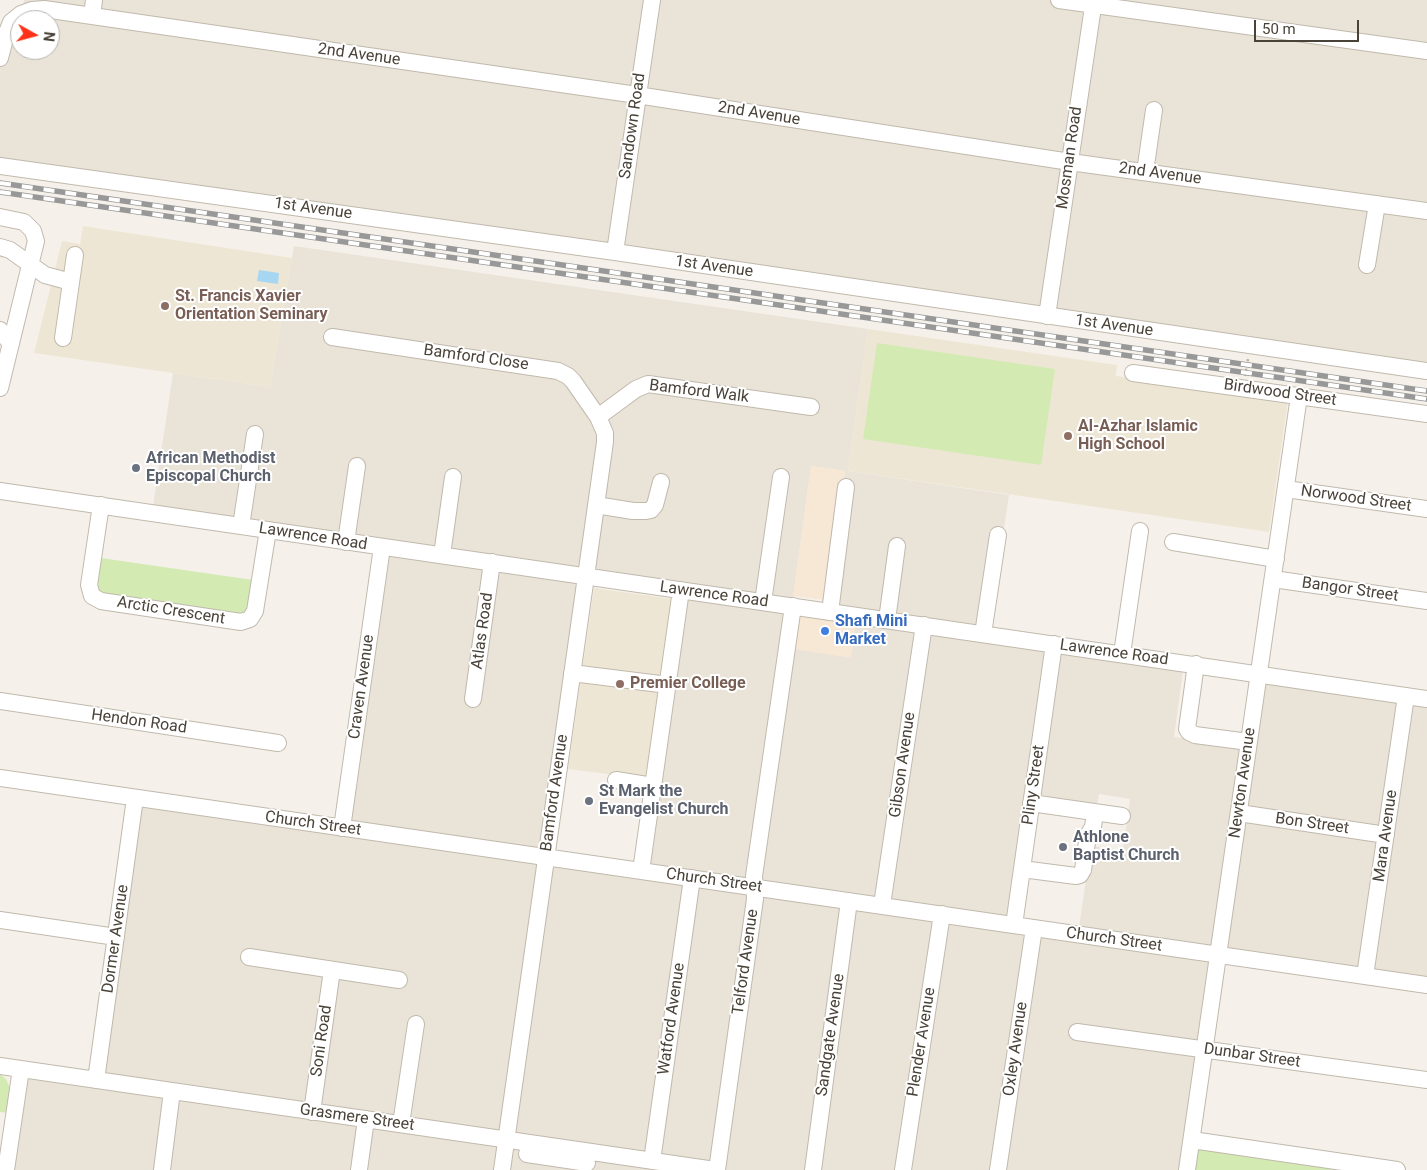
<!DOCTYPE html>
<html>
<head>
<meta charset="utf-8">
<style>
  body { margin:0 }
  #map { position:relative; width:1427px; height:1170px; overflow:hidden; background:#f5f1ea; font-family:Roboto,sans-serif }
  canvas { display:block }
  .north { position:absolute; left:10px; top:10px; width:50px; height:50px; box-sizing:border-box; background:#fff; border:1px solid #b6b3af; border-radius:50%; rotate:97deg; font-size:14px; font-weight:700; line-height:20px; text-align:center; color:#494238 }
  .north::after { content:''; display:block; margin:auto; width:18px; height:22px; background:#fd3219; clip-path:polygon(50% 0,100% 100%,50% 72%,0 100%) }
  .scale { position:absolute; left:1254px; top:20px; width:105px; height:22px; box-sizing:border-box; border:2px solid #494238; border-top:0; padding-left:6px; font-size:15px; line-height:18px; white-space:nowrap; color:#494238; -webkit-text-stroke:4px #fff; paint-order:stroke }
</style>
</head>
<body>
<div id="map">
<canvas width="1427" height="1170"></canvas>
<div class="north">N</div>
<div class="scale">50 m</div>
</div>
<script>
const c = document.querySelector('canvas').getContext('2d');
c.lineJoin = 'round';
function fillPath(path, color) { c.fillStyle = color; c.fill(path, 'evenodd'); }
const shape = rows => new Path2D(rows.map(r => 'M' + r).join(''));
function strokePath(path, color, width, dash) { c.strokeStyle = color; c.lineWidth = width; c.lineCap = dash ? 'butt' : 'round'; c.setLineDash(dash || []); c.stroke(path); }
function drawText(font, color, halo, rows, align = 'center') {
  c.font = font + ' Roboto,sans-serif'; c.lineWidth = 4; c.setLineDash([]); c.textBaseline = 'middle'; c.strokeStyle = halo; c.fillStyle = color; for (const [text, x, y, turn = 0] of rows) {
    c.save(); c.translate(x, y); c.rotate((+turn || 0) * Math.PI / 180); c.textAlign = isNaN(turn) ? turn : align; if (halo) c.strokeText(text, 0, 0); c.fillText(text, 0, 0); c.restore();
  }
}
fillPath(shape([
  [24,0,1427,0,1427,371,0,166,0,58,21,14],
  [20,20,50,20,50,50,20,50],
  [294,246,868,329,848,471,1009,495,988,634,1184,662,1174,737,1248,747,1258,673,1427,698,1427,985,1218,955,1187,1170,5,1170,20,1069,95,1079,134,797,341,827,381,546,152,513,173,373,270,387],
  [811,466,845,471,825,610,792,605],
  [586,575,681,589,640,870,545,857],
  [1099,794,1130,799,1123,850,1091,846,1078,934,1013,924,1032,797,1097,807]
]), '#e9e3d8');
fillPath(shape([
  [811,466,845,471,826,600,793,596],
  [800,615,856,622,851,658,793,649]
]), '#f7e7d5');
fillPath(shape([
  [83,226,292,258,270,387,34,353,62,241,80,244],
  [868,329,1117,365,1116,376,1288,400,1269,532,848,471],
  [594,588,672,599,647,779,568,769]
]), '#eee6d4');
fillPath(shape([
  [877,343,1055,369,1041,465,863,439],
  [101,558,253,580,249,608,241,615,101,595,97,585],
  [0,1074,6,1079,11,1090,8,1113,0,1112],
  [1198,1148,1358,1170,1194,1170]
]), '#d3eab2');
fillPath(shape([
  [259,270,279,273,278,284,257,281]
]), '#a6d6f2');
const minor = shape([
  [1059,0,1427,51],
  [92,16,94,0],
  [0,58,6,35,11,22,21,14,32,10,44,9,637,95,1070,162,1427,211],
  [0,166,615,252,1427,371],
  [1145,172,1154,110],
  [0,217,24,222,33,231,36,241,0,388],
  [0,247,10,250,45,275,71,282],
  [615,252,652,0],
  [1367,265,1377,204],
  [1047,316,1094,0],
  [0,330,11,344],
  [332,337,558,371,568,376,573,381,598,417,605,433,605,442,502,1170],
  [63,338,75,255],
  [1133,373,1427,414],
  [598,417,636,389,648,384,811,407],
  [1286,489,1427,509],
  [0,491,1427,699],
  [101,505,89,585,92,596,101,601,241,622,250,619,255,611,268,530],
  [596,505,633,511,646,511,651,510,655,505,661,482],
  [241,526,255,434],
  [346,542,357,466],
  [1173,542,1276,559],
  [442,555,453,477],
  [1273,579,1427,601],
  [763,602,781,477],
  [830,612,846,487],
  [887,620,897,546],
  [983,634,998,535],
  [1122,654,1140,531],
  [1196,664,1187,729,1189,732,1195,735,1249,742],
  [572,673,668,685],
  [473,699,492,562],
  [0,701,278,743],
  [0,778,1427,985],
  [616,780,653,786],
  [1031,803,1122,816],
  [1239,813,1386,835],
  [342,828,382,547],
  [1022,869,1076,876,1080,875,1083,870,1088,835,1093,827,1095,812],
  [641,871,681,590],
  [882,905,924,625],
  [0,920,116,937],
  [1014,925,1054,644],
  [249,957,399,980],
  [1365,976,1406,696],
  [1077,1032,1427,1080],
  [0,1066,715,1170],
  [96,1080,135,798],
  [312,1112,332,970],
  [401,1124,416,1024],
  [1192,1140,1397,1170],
  [527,1154,587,1163],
  [652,1161,692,878],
  [6,1170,21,1069],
  [162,1170,172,1091],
  [359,1170,366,1119],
  [717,1170,755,899,754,876,793,606],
  [813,1170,849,901],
  [903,1170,942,914],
  [998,1170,1034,928],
  [1187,1170,1299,396]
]);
strokePath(minor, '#c1b9ac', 18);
strokePath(shape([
  [1245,376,1248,359]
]), '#c3b49d', 2.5, [2.5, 2.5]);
strokePath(minor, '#fff', 16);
const rail = shape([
  [0,183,1427,391],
  [0,192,1427,399]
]);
strokePath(rail, '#989898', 5.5);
strokePath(rail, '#fff', 4, [11]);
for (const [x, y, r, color] of [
  [165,306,5,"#8d6e63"],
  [1068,436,5,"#8d6e63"],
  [136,468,5,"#6b7280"],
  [825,631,5,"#3f7fe0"],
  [620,684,5,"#8d6e63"],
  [589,801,5,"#6b7280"],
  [1063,847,5,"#6b7280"]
]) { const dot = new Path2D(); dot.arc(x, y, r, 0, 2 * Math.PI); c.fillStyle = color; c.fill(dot); strokePath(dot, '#fff', 2); }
drawText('16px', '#494238', '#fff', [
  ["2nd Avenue",359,55,8],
  ["2nd Avenue",759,114,9],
  ["Sandown Road",633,126,-82],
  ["Mosman Road",1070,158,-82],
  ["2nd Avenue",1160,174,8],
  ["1st Avenue",313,209,8],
  ["1st Avenue",714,267,8],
  ["1st Avenue",1114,326,8],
  ["Bamford Close",476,358,8],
  ["Bamford Walk",699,392,7],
  ["Birdwood Street",1280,393,8],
  ["Norwood Street",1356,499,8],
  ["Lawrence Road",313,537,9],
  ["Bangor Street",1350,590,8],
  ["Lawrence Road",714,595,8],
  ["Arctic Crescent",171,611,9],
  ["Atlas Road",483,631,-82],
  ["Lawrence Road",1114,653,8],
  ["Craven Avenue",362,687,-82],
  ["Hendon Road",139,722,8],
  ["Gibson Avenue",903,765,-82],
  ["Newton Avenue",1243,783,-82],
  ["Pliny Street",1034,785,-82],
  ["Bamford Avenue",555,793,-82],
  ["Church Street",313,824,8],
  ["Bon Street",1312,824,8],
  ["Mara Avenue",1386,836,-82],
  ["Church Street",714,881,8],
  ["Dormer Avenue",116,939,-82],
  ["Church Street",1114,940,8],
  ["Telford Avenue",746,962,-82],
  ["Watford Avenue",672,1019,-82],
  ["Sandgate Avenue",831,1035,-82],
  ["Soni Road",322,1041,-82],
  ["Plender Avenue",922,1042,-81],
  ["Oxley Avenue",1016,1049,-82],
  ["Dunbar Street",1252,1056,8],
  ["Grasmere Street",357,1118,8]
]);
drawText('bold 16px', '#785e54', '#fff', [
  ["St. Francis Xavier",175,297],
  ["Orientation Seminary",175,315],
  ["Al-Azhar Islamic",1078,427],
  ["High School",1078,445],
  ["Premier College",630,684]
], 'left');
drawText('bold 16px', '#5b616d', '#fff', [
  ["African Methodist",146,459],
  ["Episcopal Church",146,477],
  ["St Mark the",599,792],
  ["Evangelist Church",599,810],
  ["Athlone",1073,838],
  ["Baptist Church",1073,856]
], 'left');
drawText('bold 16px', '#366cbe', '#fff', [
  ["Shafi Mini",835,622],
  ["Market",835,640]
], 'left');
</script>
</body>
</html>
